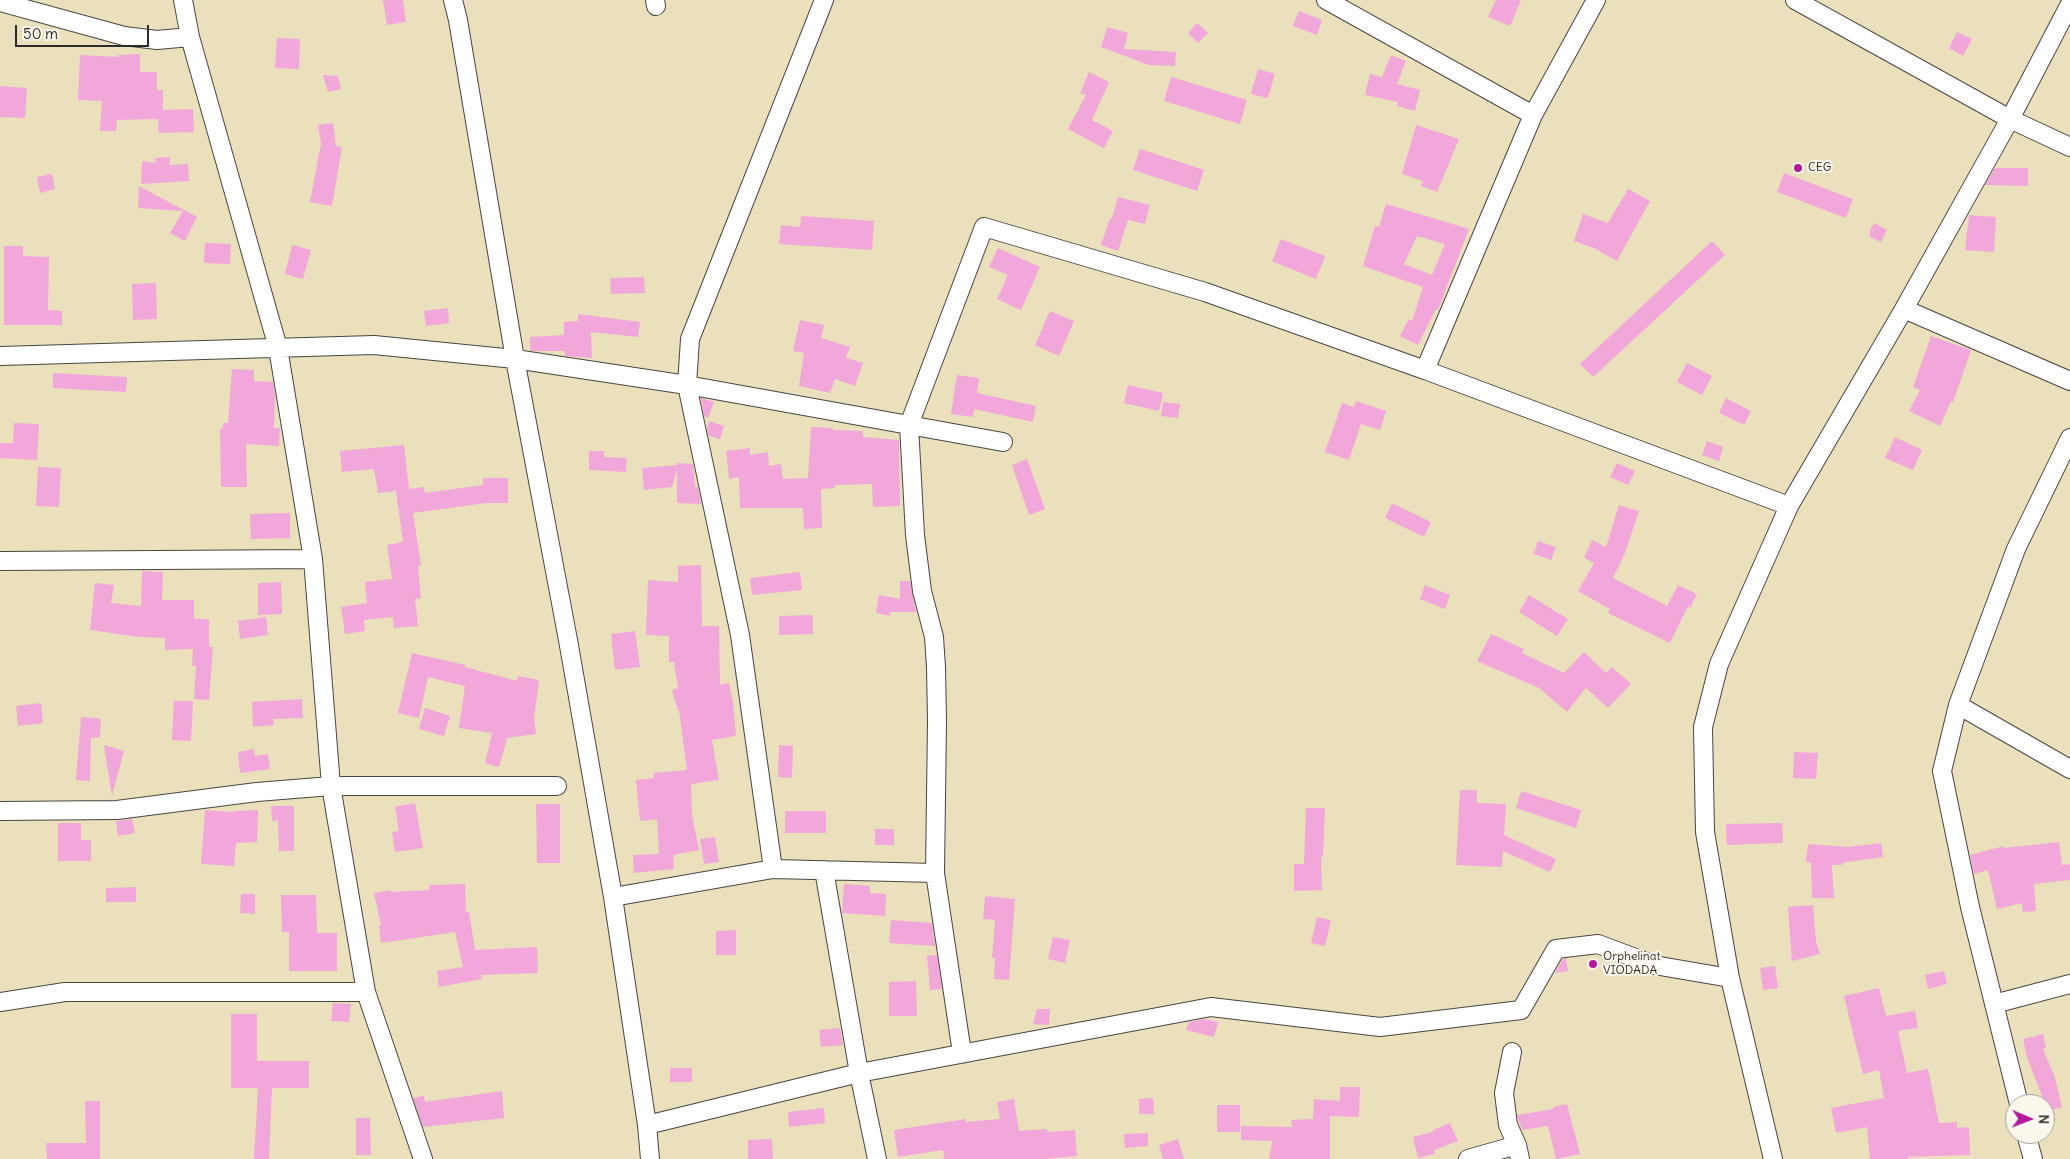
<!DOCTYPE html>
<html>
<head>
<meta charset="utf-8">
<style>
  body { margin:0 }
  #map { position:relative; width:2070px; height:1159px; overflow:hidden; background:#eae0bc; font-family:Delius,sans-serif }
  canvas { display:block }
  .north { position:absolute; left:2005px; top:1094px; width:50px; height:50px; box-sizing:border-box; background:#fbf7ec; border:1px solid #a8a59f; border-radius:50%; rotate:91deg; font-size:14px; font-weight:700; line-height:20px; text-align:center; color:#2b2b2b }
  .north::after { content:''; display:block; margin:auto; width:18px; height:22px; background:#b5179e; clip-path:polygon(50% 0,100% 100%,50% 72%,0 100%) }
  .scale { position:absolute; left:15px; top:25px; width:134px; height:22px; box-sizing:border-box; border:2px solid #2b2b2b; border-top:0; padding-left:6px; font-size:15px; line-height:18px; white-space:nowrap; color:#2b2b2b; -webkit-text-stroke:4px #fbf7ec; paint-order:stroke }
</style>
</head>
<body>
<div id="map">
<canvas width="2070" height="1159"></canvas>
<div class="north">N</div>
<div class="scale">50 m</div>
</div>
<script>
const c = document.querySelector('canvas').getContext('2d');
c.lineJoin = 'round';
function fillPath(path, color) { c.fillStyle = color; c.fill(path, 'evenodd'); }
const shape = rows => new Path2D(rows.map(r => 'M' + r).join(''));
function strokePath(path, color, width, dash) { c.strokeStyle = color; c.lineWidth = width; c.lineCap = dash ? 'butt' : 'round'; c.setLineDash(dash || []); c.stroke(path); }
function drawText(font, color, halo, rows, align = 'center') {
  c.font = font + ' Delius,sans-serif'; c.lineWidth = 4; c.setLineDash([]); c.textBaseline = 'middle'; c.strokeStyle = halo; c.fillStyle = color; for (const [text, x, y, turn = 0] of rows) {
    c.save(); c.translate(x, y); c.rotate((+turn || 0) * Math.PI / 180); c.textAlign = isNaN(turn) ? turn : align; if (halo) c.strokeText(text, 0, 0); c.fillText(text, 0, 0); c.restore();
  }
}
fillPath(shape([
  [383,0,403,0,406,22,387,25],
  [1496,0,1521,0,1510,26,1488,17],
  [1299,11,1322,20,1317,35,1293,26],
  [1197,23,1208,33,1198,43,1188,33],
  [1107,27,1128,33,1124,49,1176,52,1175,66,1149,65,1101,47],
  [1957,32,1972,39,1963,56,1949,48],
  [277,38,300,39,299,69,275,68],
  [140,54,140,72,157,72,157,90,163,90,163,110,193,109,194,132,159,133,158,119,117,120,116,131,100,131,102,101,78,100,80,55,118,57,118,55],
  [1391,55,1406,61,1397,84,1420,90,1415,111,1397,106,1398,102,1365,95,1370,74,1382,77],
  [1258,69,1275,74,1268,98,1251,94],
  [1089,72,1109,82,1092,120,1113,131,1104,148,1068,129,1086,95,1080,93],
  [323,75,338,76,341,89,328,92],
  [1171,77,1247,100,1240,124,1164,101],
  [0,86,27,88,25,118,0,117],
  [333,123,336,146,342,147,332,206,310,202,321,144,318,125],
  [1416,125,1459,139,1437,192,1421,186,1423,181,1402,174],
  [1140,149,1204,170,1197,191,1133,170],
  [170,157,170,165,188,164,189,181,141,184,142,161,156,163,155,158],
  [1995,168,2028,168,2028,186,1985,185],
  [1784,173,1853,199,1846,218,1777,192],
  [52,174,55,189,40,193,37,177],
  [139,186,197,217,185,241,170,233,183,211,138,208],
  [1628,189,1650,201,1617,261,1594,248,1574,241,1583,214,1608,223],
  [1118,197,1150,205,1145,224,1128,220,1118,251,1101,245,1110,218,1112,219],
  [1386,204,1469,229,1438,310,1436,309,1418,345,1400,336,1409,319,1412,321,1423,287,1363,266,1375,226,1379,227],
  [1417,236,1445,244,1432,275,1404,264],
  [1969,215,1996,217,1994,252,1965,250],
  [801,216,874,221,872,250,779,244,781,225,800,227],
  [1874,223,1887,230,1881,242,1870,237,1870,231],
  [1281,239,1325,256,1316,279,1272,261],
  [1712,241,1725,255,1593,377,1580,364],
  [205,243,231,244,230,264,204,263],
  [292,245,311,250,303,279,285,274],
  [4,246,23,246,23,256,49,257,48,310,62,311,62,325,4,325],
  [998,248,1040,267,1021,310,997,299,1008,275,989,267],
  [644,277,645,293,611,294,610,278],
  [156,283,157,319,133,320,132,284],
  [448,308,449,323,426,326,424,311],
  [1050,311,1074,321,1059,356,1035,345],
  [578,314,640,322,638,337,591,332,592,358,565,356,565,351,530,351,530,337,564,335,564,322,578,321],
  [800,320,824,325,821,338,850,347,846,358,863,363,855,386,835,379,830,393,799,386,804,353,793,351],
  [1931,336,1971,350,1953,402,1951,401,1940,426,1909,411,1920,390,1913,387],
  [1687,363,1712,376,1702,395,1677,382],
  [232,369,254,370,254,381,273,382,275,396,274,428,280,428,279,446,246,444,247,487,221,487,220,429,223,429,223,423,228,423],
  [53,373,127,377,126,392,53,388],
  [957,375,979,378,977,393,1036,406,1033,422,974,409,973,417,951,414],
  [1128,385,1163,393,1159,411,1124,403],
  [701,398,714,402,708,418,704,416],
  [1726,398,1751,411,1744,425,1719,413],
  [1356,401,1386,411,1380,430,1361,424,1349,460,1325,452,1342,403,1354,407],
  [1163,402,1180,404,1178,418,1161,416],
  [709,421,724,426,720,439,709,436,707,428],
  [14,423,39,424,37,460,0,458,0,443,13,443],
  [811,427,833,428,833,430,863,431,863,437,899,440,900,506,873,507,872,484,835,485,835,488,821,489,822,528,804,529,803,508,740,508,739,477,729,479,726,451,750,448,750,455,768,452,769,466,781,464,783,479,808,478],
  [1895,437,1922,450,1913,470,1885,458],
  [1707,441,1723,447,1719,461,1702,455],
  [404,445,409,489,424,487,425,493,483,485,483,478,508,478,508,503,486,503,413,513,421,565,418,566,421,598,415,599,418,626,394,628,393,617,364,620,365,631,345,634,341,607,367,603,365,582,392,579,387,545,403,542,396,491,378,493,374,469,342,472,340,451],
  [589,451,604,451,604,457,627,458,626,472,589,470],
  [1027,459,1045,509,1029,515,1012,465],
  [677,463,693,464,695,487,698,487,701,504,677,503,677,469,672,487,644,490,642,468,677,465],
  [1617,463,1635,471,1628,485,1610,477],
  [38,467,61,468,59,507,36,506],
  [1392,503,1431,522,1424,537,1385,518],
  [1619,505,1639,511,1625,553,1613,578,1667,606,1678,585,1697,594,1690,608,1688,606,1670,643,1608,613,1610,609,1578,591,1594,563,1584,558,1592,540,1606,547],
  [290,513,290,538,251,539,250,514],
  [1538,541,1556,547,1551,560,1534,554],
  [701,565,702,626,719,626,720,685,729,683,733,701,736,736,712,740,719,780,691,784,692,815,699,850,673,855,674,869,634,873,633,855,659,854,657,819,640,821,636,780,654,778,654,773,687,770,679,710,678,711,672,690,678,688,674,662,669,662,669,636,646,635,648,580,678,582,678,566],
  [142,571,163,572,162,600,194,600,194,619,209,619,209,647,213,647,209,700,194,699,196,666,192,666,193,649,165,650,165,638,139,637,90,630,95,583,114,585,111,603,141,606],
  [800,572,802,590,752,595,750,578],
  [900,581,910,581,916,612,890,612,890,616,876,613,879,595,900,599],
  [281,582,282,614,258,615,258,583],
  [1425,585,1450,595,1445,609,1420,599],
  [1529,595,1568,619,1557,636,1519,612],
  [813,615,813,634,779,635,779,616],
  [266,617,268,635,240,639,238,621],
  [635,631,640,667,615,670,611,634],
  [1491,634,1524,649,1522,653,1564,673,1584,652,1606,673,1612,667,1631,684,1608,708,1586,688,1567,712,1539,688,1477,661],
  [412,653,465,665,465,667,517,681,518,676,539,680,534,718,536,734,507,738,499,767,485,763,492,733,459,728,465,686,428,677,419,718,398,713],
  [302,699,303,718,273,719,274,725,253,727,252,702],
  [174,701,193,701,191,741,172,740],
  [41,703,43,723,18,726,16,706],
  [425,708,450,716,444,736,419,729],
  [81,717,101,719,100,737,91,738,90,781,76,780],
  [104,745,124,751,112,796],
  [779,745,793,746,792,778,778,777],
  [254,749,255,756,268,754,270,769,240,773,238,752],
  [1794,752,1818,753,1816,779,1793,778],
  [1460,790,1477,790,1477,803,1506,804,1504,835,1556,859,1550,872,1503,851,1502,867,1456,865],
  [1521,791,1581,810,1576,828,1516,808],
  [415,803,423,848,395,852,392,832,399,831,395,807],
  [536,804,560,804,560,863,537,863],
  [271,806,294,806,294,851,279,851,278,820,272,821],
  [1306,808,1325,808,1323,857,1321,857,1322,890,1294,891,1294,864,1304,864],
  [205,810,234,812,234,811,258,810,257,842,236,843,234,866,201,864],
  [785,811,826,811,826,833,785,833],
  [132,819,135,833,118,836,116,821],
  [58,823,81,823,81,840,91,840,91,861,58,861],
  [1782,823,1783,843,1727,845,1726,824],
  [875,829,894,829,894,845,875,845],
  [715,837,719,862,704,864,700,839],
  [2059,842,2062,865,2070,864,2070,880,2034,884,2036,911,2023,912,2022,903,1997,909,1988,870,1974,874,1970,855,2004,846,2004,848],
  [1881,843,1883,857,1842,863,1842,865,1832,865,1834,898,1812,898,1811,863,1806,862,1808,844,1848,847],
  [465,884,466,912,469,912,475,950,537,947,538,973,481,975,482,979,439,987,437,971,463,967,455,932,381,943,379,925,381,925,374,893,391,890,391,892,430,890,429,885],
  [844,884,870,886,870,893,886,894,885,916,842,913],
  [136,887,136,902,106,902,106,888],
  [241,894,255,894,255,914,240,913],
  [281,895,316,895,317,933,337,933,337,971,289,971,289,932,282,932],
  [985,896,1015,899,1009,980,994,979,995,958,992,958,995,920,983,919],
  [1813,905,1816,941,1820,954,1792,961,1788,907],
  [1317,917,1331,920,1325,946,1311,943],
  [891,920,932,923,935,946,889,943],
  [736,930,736,955,716,955,716,931],
  [1053,937,1070,940,1065,963,1048,959],
  [937,955,942,989,930,990,927,956],
  [1566,958,1568,971,1555,973,1563,959],
  [1775,966,1778,988,1763,990,1760,968],
  [1944,971,1947,984,1928,989,1925,975],
  [916,981,917,1016,889,1016,889,982],
  [1879,988,1886,1016,1915,1011,1918,1028,1898,1031,1907,1073,1928,1069,1939,1123,1957,1122,1957,1128,1969,1127,1970,1155,1908,1157,1908,1159,1870,1159,1867,1127,1836,1133,1831,1108,1884,1098,1879,1070,1863,1074,1844,996],
  [333,1003,351,1004,349,1022,331,1021],
  [1037,1009,1050,1009,1049,1025,1033,1024],
  [231,1014,257,1014,257,1061,309,1061,309,1088,272,1088,269,1159,254,1159,258,1088,231,1088],
  [1205,1019,1218,1022,1214,1037,1186,1030,1189,1022],
  [840,1028,843,1045,821,1047,819,1030],
  [2043,1034,2046,1048,2043,1049,2054,1075,2062,1107,2045,1112,2045,1104,2027,1057,2023,1039],
  [670,1068,692,1068,692,1082,670,1082],
  [1340,1087,1360,1087,1359,1117,1330,1116,1330,1159,1269,1159,1272,1141,1241,1140,1241,1126,1292,1127,1291,1120,1313,1119,1314,1099,1340,1101],
  [502,1091,504,1118,423,1127,413,1098,424,1096,425,1102],
  [1153,1098,1154,1114,1139,1114,1139,1099],
  [1014,1099,1019,1131,1047,1129,1047,1132,1075,1130,1077,1156,1044,1159,944,1159,943,1150,898,1157,894,1130,966,1119,966,1122,1000,1119,997,1102],
  [85,1101,100,1101,100,1159,47,1159,46,1143,86,1143],
  [1567,1104,1580,1154,1556,1159,1548,1126,1522,1130,1517,1115,1553,1109,1553,1107],
  [1217,1105,1240,1105,1240,1132,1217,1132],
  [824,1108,825,1123,789,1127,788,1112],
  [356,1118,370,1118,371,1155,356,1155],
  [1450,1123,1458,1141,1434,1150,1435,1154,1418,1158,1413,1137,1433,1132,1433,1130],
  [1148,1133,1148,1146,1125,1148,1124,1134],
  [772,1139,773,1159,748,1159,748,1140],
  [1178,1139,1184,1159,1163,1159,1159,1145]
]), '#f1a7d9');
const minor = shape([
  [183,0,190,37,278,348,313,559,331,786,366,992,423,1159],
  [453,0,458,20,515,359,568,640,613,897,647,1125,650,1159],
  [655,0,656,6],
  [1326,0,1533,115],
  [1596,0,1533,115,1425,370,1789,506],
  [1795,0,2010,119,2070,147],
  [0,2,124,36,157,40,190,37],
  [1904,309,2070,381],
  [0,356,374,345,515,359,687,385,1003,442],
  [0,561,313,559],
  [1958,705,2070,769],
  [0,811,117,810,257,792,331,786,557,786],
  [773,869,740,635,687,385,690,339,824,0],
  [824,870,859,1073,877,1159],
  [613,897,773,869,935,873],
  [0,1002,65,992,366,992],
  [1994,1004,2070,984],
  [1512,1052,1504,1093,1508,1125,1517,1145,1520,1159],
  [962,1053,935,873,937,721,936,667,934,637,922,591,915,535,909,425,984,227,1205,292,1425,370],
  [2019,1104,1970,907,1942,771,1958,705,2016,549,2070,438],
  [647,1125,859,1073,1211,1007,1380,1027,1521,1010,1556,949,1598,944,1654,965,1730,978],
  [2026,1134,2033,1159],
  [1468,1159,1517,1145],
  [1773,1159,1730,978,1705,832,1703,727,1719,664,1789,506,1904,309,2010,119,2070,4]
]);
strokePath(minor, '#484641', 20);
strokePath(minor, '#fff', 18);
for (const [x, y, r, color] of [
  [1798,168,5,"#b5179e"],
  [1593,964,5,"#b5179e"]
]) { const dot = new Path2D(); dot.arc(x, y, r, 0, 2 * Math.PI); c.fillStyle = color; c.fill(dot); strokePath(dot, '#fbf7ec', 2); }
drawText('12px', '#2b2b2b', '#fbf7ec', [
  ["CEG",1808,168],
  ["Orphelinat",1603,957],
  ["VIODADA",1603,971]
], 'left');
</script>
</body>
</html>
